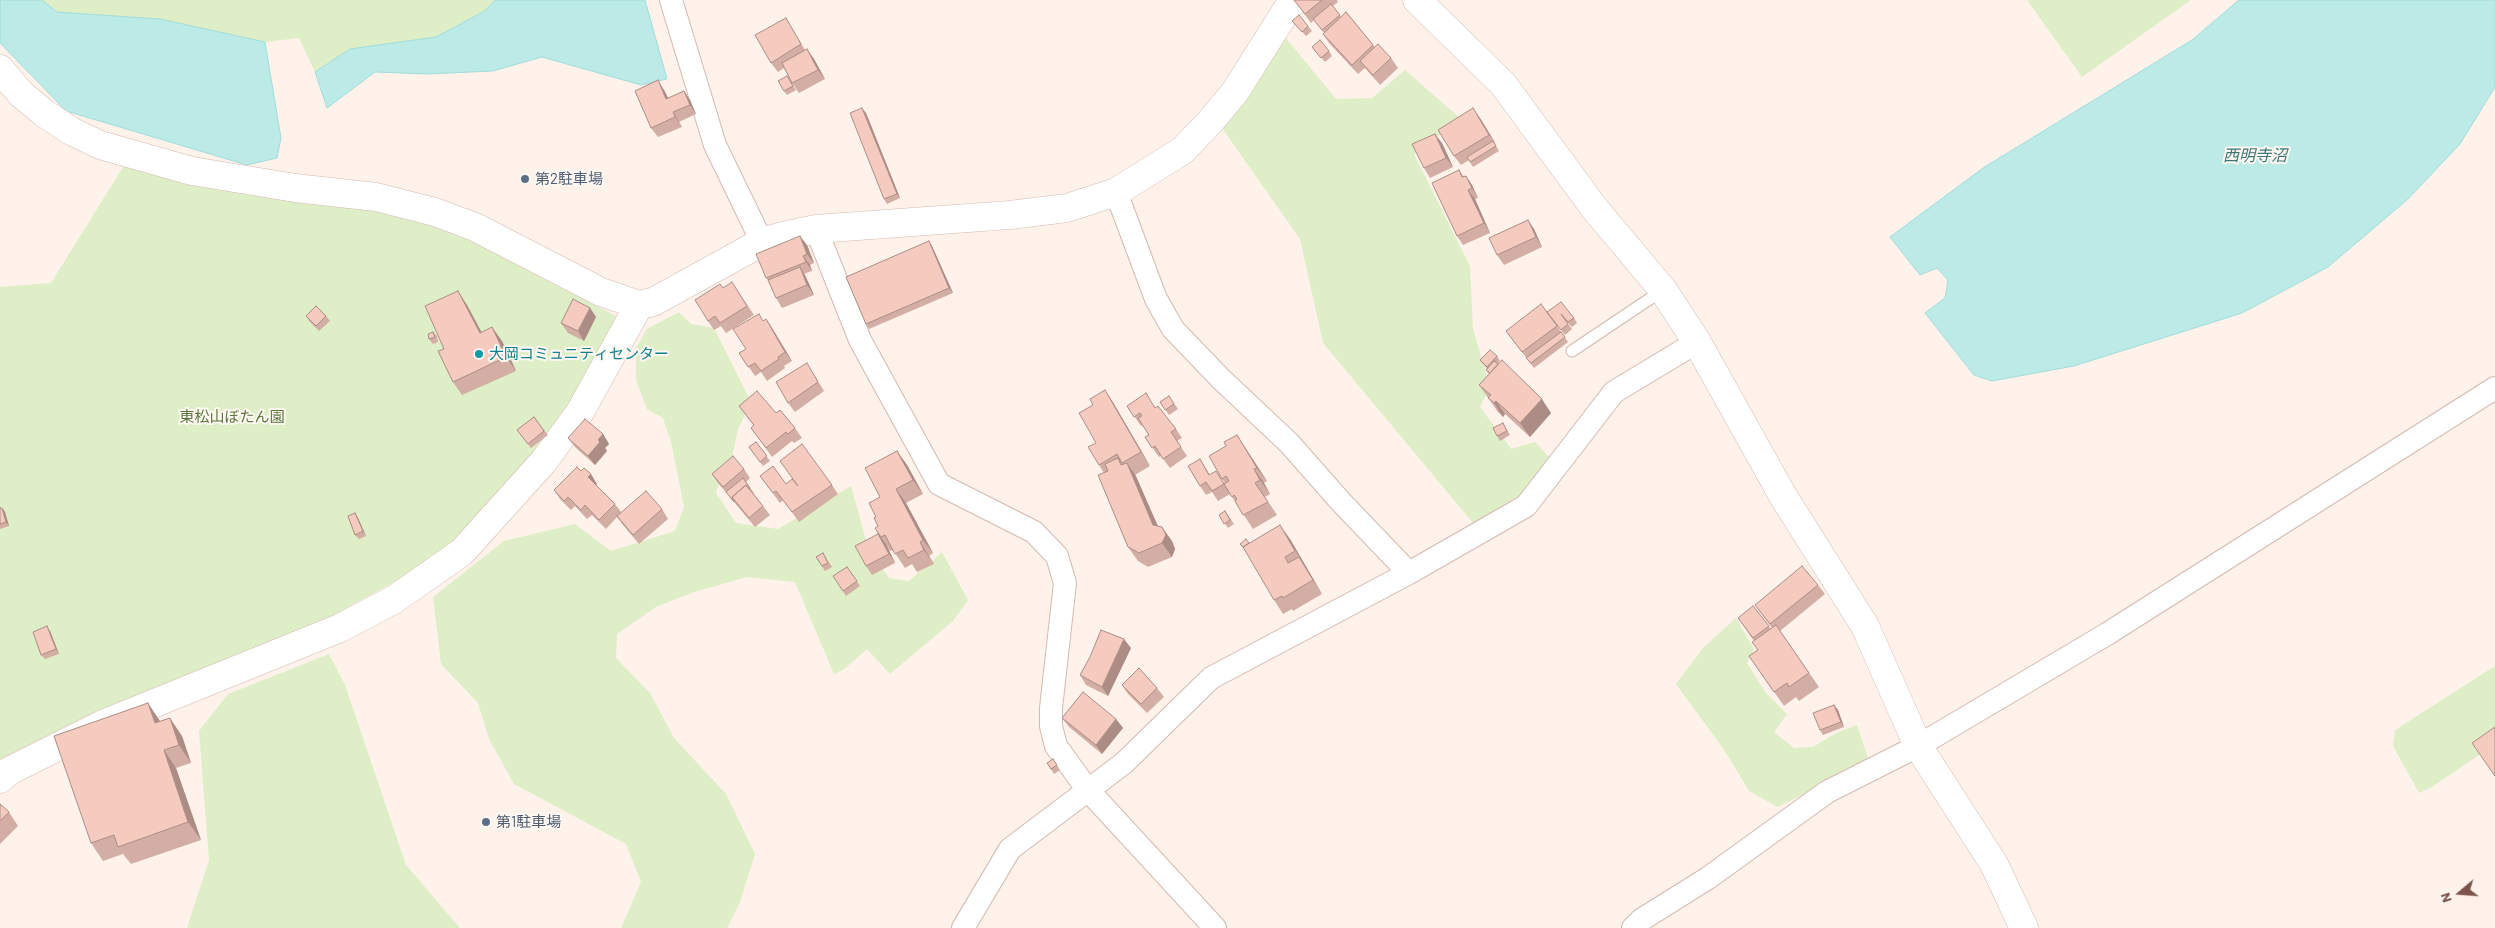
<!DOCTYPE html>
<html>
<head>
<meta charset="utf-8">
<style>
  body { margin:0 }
  #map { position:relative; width:2495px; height:928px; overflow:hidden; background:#fef2ea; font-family:Barlow,sans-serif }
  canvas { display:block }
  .north { position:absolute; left:2435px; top:868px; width:50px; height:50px; -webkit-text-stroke:4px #fff7f2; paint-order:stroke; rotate:252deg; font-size:14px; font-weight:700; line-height:20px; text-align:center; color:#7c524a }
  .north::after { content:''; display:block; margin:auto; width:18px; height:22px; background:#7c524a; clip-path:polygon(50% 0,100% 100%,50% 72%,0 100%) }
</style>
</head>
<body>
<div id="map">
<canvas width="2495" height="928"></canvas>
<div class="north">N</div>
</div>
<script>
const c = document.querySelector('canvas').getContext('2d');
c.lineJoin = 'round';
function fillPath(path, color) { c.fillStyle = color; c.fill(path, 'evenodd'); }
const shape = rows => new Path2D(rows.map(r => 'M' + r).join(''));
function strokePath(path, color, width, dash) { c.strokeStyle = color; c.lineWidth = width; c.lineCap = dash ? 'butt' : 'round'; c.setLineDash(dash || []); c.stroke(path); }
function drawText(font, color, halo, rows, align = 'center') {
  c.font = font + ' Barlow,"Noto Sans JP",sans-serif'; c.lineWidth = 4; c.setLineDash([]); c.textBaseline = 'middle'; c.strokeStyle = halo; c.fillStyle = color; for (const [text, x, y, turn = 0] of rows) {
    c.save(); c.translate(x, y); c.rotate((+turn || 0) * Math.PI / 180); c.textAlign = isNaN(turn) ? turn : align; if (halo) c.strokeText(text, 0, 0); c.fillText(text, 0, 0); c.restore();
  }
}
fillPath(shape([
  [42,0,495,0,485,11,436,37,358,48,315,72,299,38,265,42,160,19,57,12],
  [2027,0,2191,0,2082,77],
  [1286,38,1336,99,1372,98,1405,70,1461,119,1414,154,1470,266,1473,329,1490,387,1480,407,1511,449,1535,442,1550,458,1529,490,1473,523,1323,343,1300,239,1222,128],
  [125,164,372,210,426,224,469,240,616,316,617,323,567,416,458,540,424,566,352,605,332,619,102,712,0,761,0,287,51,283],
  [679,312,691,324,714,328,751,402,738,429,731,463,720,480,716,493,736,523,778,529,851,486,869,551,889,578,909,581,942,552,968,600,953,621,890,674,867,649,843,670,834,674,795,582,747,577,694,592,656,607,617,634,616,658,650,693,674,738,726,794,755,854,740,902,727,928,621,928,641,882,626,844,514,784,489,739,478,703,441,664,433,597,504,541,575,524,611,551,675,531,684,507,671,442,663,418,647,409,636,380,636,348,647,329],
  [1736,618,1754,649,1747,663,1765,692,1787,714,1774,732,1794,748,1813,747,1836,733,1857,725,1869,761,1778,807,1749,791,1725,751,1676,684,1703,648],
  [329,654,345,685,406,865,460,928,187,928,209,860,199,731,228,694],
  [2495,666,2495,744,2432,787,2419,793,2393,746,2395,730]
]), '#deeec6');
const water = shape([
  [0,0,42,0,57,12,160,19,265,42,281,138,277,158,247,165,66,111,0,43,0,0],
  [495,0,645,0,667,79,641,85,542,57,493,71,427,74,375,72,327,108,315,72,350,49,436,37,485,11,495,0],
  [2239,0,2495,0,2495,87,2460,144,2408,199,2328,267,2242,313,2074,366,1992,381,1974,375,1925,313,1945,298,1948,280,1937,268,1920,275,1890,237,1983,168,2192,40,2239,0]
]);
fillPath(water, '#bceae7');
strokePath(water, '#a1dcda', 1);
const service = shape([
  [1572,351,1663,290]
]);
const minor = shape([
  [671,0,715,145,762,242],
  [1116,192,1156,299,1173,329,1221,379,1289,443,1341,502,1409,573],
  [816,229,860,340,939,484,1034,532,1057,556,1065,583,1051,708,1051,726,1056,746,1087,789,1215,928],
  [963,928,1010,849,1124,763,1211,678,1409,573,1526,506,1614,392,1697,342],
  [1633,928,1641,920,1708,878,1827,792,1918,746,2107,634,2495,388]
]);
const tertiary = shape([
  [1417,0,1503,84,1595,209,1663,290,1697,342,1783,496,1865,626,1918,746,1994,864,2024,928],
  [0,69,21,94,44,113,71,131,100,145,192,171,295,188,376,197,435,212,475,227,601,292,639,305,653,302,762,242,783,236,816,229,1010,215,1067,208,1116,192,1182,151,1209,123,1235,92,1293,0],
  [0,779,9,771,103,724,340,628,395,599,462,552,544,461,580,412,639,305]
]);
strokePath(service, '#d4b9b1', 13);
strokePath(minor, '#d4b9b1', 24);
strokePath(tertiary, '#d4b9b1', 29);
strokePath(service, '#fff', 11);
strokePath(minor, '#fff', 22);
strokePath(tertiary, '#fff', 28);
fillPath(shape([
  [1294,0,1337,0,1338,2,1333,6,1341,17,1346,12,1375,47,1391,58,1398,68,1380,85,1365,68,1358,74,1329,43,1323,34,1324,33,1314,20,1311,23],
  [1292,21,1308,26,1312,31,1306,36],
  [792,28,805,50,814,59,825,79,799,93,792,83,784,68,778,72,771,63],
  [1312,47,1329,51,1332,56,1325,62],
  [787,76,796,90,787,95,784,91],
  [664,90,668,98,684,91,690,100,696,114,679,122,682,127,658,137,651,128],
  [866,113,900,198,887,204,884,199],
  [1480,118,1499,151,1473,167,1469,160,1461,165,1454,156],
  [1442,143,1453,167,1430,178,1424,168],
  [1459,170,1464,177,1466,176,1472,185,1478,198,1475,199,1490,233,1463,245,1457,236],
  [1534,229,1542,247,1504,265,1497,255],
  [929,241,932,246,953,293,869,329,866,324],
  [807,245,814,263,810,265,812,271,804,274,814,295,782,308,776,298,770,283,766,278],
  [723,288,738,291,754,315,726,333,721,326,714,330,708,321],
  [467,305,481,332,502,341,516,371,462,395,453,382,444,349],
  [590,308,596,317,584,341,568,333,561,323],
  [1547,312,1574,318,1577,323,1572,327,1565,320,1572,329,1565,335],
  [306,316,326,316,330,321,319,331,309,321],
  [766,319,772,328,792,361,784,366,785,368,767,381,761,372,755,376,739,353,746,349,763,321],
  [1557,326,1568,342,1534,368,1506,331],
  [433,332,437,336,438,342,433,344,429,339],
  [1497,356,1500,361,1497,364,1551,413,1530,437,1505,414,1503,417,1498,412,1479,385,1489,374,1486,370,1487,369,1480,360],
  [813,373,824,391,795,412,788,403],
  [1105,390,1114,404,1150,466,1135,475,1158,526,1172,541,1175,549,1172,557,1148,567,1138,561,1128,547,1104,473,1099,465,1093,405],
  [1169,396,1178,409,1169,415,1160,402],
  [739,406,776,413,795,428,802,438,794,443,792,441,772,457,751,428,754,426],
  [1127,406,1155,408,1176,429,1182,438,1177,441,1187,456,1170,468,1161,456,1159,457,1145,437,1149,435,1142,425,1141,426],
  [534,417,548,435,531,448,517,430],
  [1503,423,1510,435,1500,441,1497,436],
  [603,434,609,444,605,448,607,451,595,465,575,447,568,438],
  [1237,435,1267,481,1264,483,1270,494,1265,497,1277,515,1253,529,1230,494,1218,501,1212,492,1206,495,1200,486,1200,459,1210,475,1225,483,1222,479,1226,446],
  [756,442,770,461,763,466,749,447],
  [897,451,907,465,923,494,906,503,933,553,929,556,934,564,917,572,912,564,905,568,893,550,890,551,886,544,895,563,872,575,866,566,878,534,876,517,880,497],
  [744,469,750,478,746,482,754,493,753,493,770,515,755,527,718,483,712,474],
  [581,471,597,484,596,485,615,504,621,512,662,509,668,519,639,544,623,525,617,517,606,529,592,515,587,519,575,506,571,510,560,499,554,490],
  [760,476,786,484,832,485,838,494,799,522,783,500,780,503],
  [0,508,2,508,5,512,9,526,0,529],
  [1225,511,1234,524,1228,528,1219,515],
  [355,513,358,518,366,536,359,539,355,535],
  [1290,539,1322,594,1293,611,1292,609,1283,614,1274,600,1249,543],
  [823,553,832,567,825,571,816,557],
  [847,567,860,586,846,596,833,576],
  [1818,585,1825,594,1780,631,1819,687,1799,701,1796,697,1784,706,1749,656,1758,650,1754,641,1738,618,1753,606,1771,629,1772,628,1755,605],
  [50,631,59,654,45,659,41,655],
  [1131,648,1108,696,1086,685,1080,675],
  [1122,685,1157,688,1164,697,1147,713,1128,694],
  [1834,705,1838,710,1844,727,1823,735,1820,730],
  [1062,718,1116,719,1123,728,1102,754,1069,727],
  [160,721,182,736,191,763,176,768,201,840,131,864,123,854,103,861,91,843],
  [1053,759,1060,770,1054,774,1047,763],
  [0,804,9,812,18,826,0,844]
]), '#d3aea4');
fillPath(shape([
  [807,49,814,59,825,79,818,70],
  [658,80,664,90,673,108,666,99],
  [684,91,690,100,696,114,690,105],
  [862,108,866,113,900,198,897,194],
  [1473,108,1480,118,1496,144,1489,135],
  [673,112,682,127,675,117],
  [1435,134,1442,143,1453,167,1446,158],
  [1466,176,1472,185,1478,198,1472,188],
  [1468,190,1475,199,1490,233,1484,223],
  [1528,220,1534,229,1542,247,1536,237],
  [800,236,807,245,814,263,807,254],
  [929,241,932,246,953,293,949,288],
  [803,256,810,265,812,271,806,262],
  [800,267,806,277,814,295,807,285],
  [458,291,467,305,489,346,480,333],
  [590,308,596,317,584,341,578,331],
  [766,319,772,328,792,361,785,352],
  [492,327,502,341,516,371,506,357],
  [1105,390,1114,404,1150,466,1141,452],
  [1542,399,1551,413,1530,437,1520,423],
  [1496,401,1505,414,1503,417,1494,403],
  [603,434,609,444,605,448,607,451,595,465,588,456,598,440],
  [1237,435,1246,449,1267,481,1257,468],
  [897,451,907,465,923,494,913,480],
  [1127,463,1136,476,1163,538,1153,525],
  [1254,469,1264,483,1270,494,1260,480],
  [591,474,597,484,595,486,588,477],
  [896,489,906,503,933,553,923,540],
  [2,508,5,512,9,526,6,522],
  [355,513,358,518,366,536,363,531],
  [1280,525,1290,539,1322,594,1313,580],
  [1162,527,1172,541,1175,549,1172,557,1162,543],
  [878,534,886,544,895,563,889,554],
  [920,542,929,556,934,564,924,550],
  [47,626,50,631,59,654,56,649],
  [1124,639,1131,648,1108,696,1102,687],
  [148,703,160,721,155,723],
  [1834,705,1838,710,1844,727,1841,722],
  [170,718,182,736,191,763,179,745],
  [1116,719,1123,728,1102,754,1096,745],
  [164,750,176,768,201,840,188,822]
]), '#ac8d86');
const building = shape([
  [1294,0,1322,0,1305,14,1294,0],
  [1331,4,1340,15,1322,30,1313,19,1331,4],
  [1346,12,1373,45,1352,65,1323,34,1346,12],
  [1299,15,1308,26,1302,32,1292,21,1299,15],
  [786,18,801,44,771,63,755,35,786,18],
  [1320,40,1329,51,1321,58,1312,47,1320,40],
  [1378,44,1391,58,1373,75,1360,61,1378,44],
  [807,49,818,70,792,83,782,63,807,49],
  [787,76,793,86,784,91,778,81,787,76],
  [658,80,666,99,684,91,690,105,673,112,675,117,651,128,635,91,658,80],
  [862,108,897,194,884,199,850,113,862,108],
  [1473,108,1489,135,1454,156,1438,130,1473,108],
  [1435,134,1446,158,1424,168,1412,144,1435,134],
  [1493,141,1496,146,1470,162,1467,157,1493,141],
  [1459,170,1462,177,1466,176,1472,188,1468,190,1484,223,1457,236,1432,183,1459,170],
  [1528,220,1536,237,1497,255,1489,238,1528,220],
  [800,236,807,254,803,256,806,262,766,278,756,254,800,236],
  [929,241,949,288,866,324,846,277,929,241],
  [800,267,807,285,776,298,768,280,800,267],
  [732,282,747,306,720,323,715,316,708,321,695,300,720,284,723,288,732,282],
  [458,291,480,333,492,327,506,357,453,382,438,351,444,349,425,306,458,291],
  [573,299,590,308,578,331,561,323,573,299],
  [1561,302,1574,318,1568,322,1561,314,1568,324,1561,330,1547,312,1561,302],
  [1541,304,1557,326,1522,352,1506,331,1541,304],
  [316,306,326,316,316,326,306,316,316,306],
  [759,314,763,321,766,319,785,352,778,357,779,359,761,371,755,363,748,367,739,353,746,349,733,329,759,314],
  [433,332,435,337,429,339,428,334,433,332],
  [1561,332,1565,337,1531,363,1526,358,1561,332],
  [1490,350,1497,356,1487,367,1480,360,1490,350],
  [1502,360,1542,399,1520,423,1496,401,1494,403,1488,398,1491,395,1479,385,1502,360],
  [1494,361,1498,364,1490,373,1486,370,1494,361],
  [807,363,818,382,788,403,776,382,807,363],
  [1105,390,1141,452,1122,463,1117,454,1099,465,1088,447,1096,443,1079,413,1093,405,1090,399,1105,390],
  [757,391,776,413,780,410,795,428,788,434,786,432,766,448,751,428,754,425,739,406,757,391],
  [1146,393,1155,408,1158,406,1176,429,1171,432,1181,447,1163,459,1155,446,1152,448,1145,437,1149,435,1138,418,1142,416,1140,413,1134,417,1127,406,1146,393],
  [1169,396,1174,404,1165,410,1160,402,1169,396],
  [534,417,544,431,528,444,517,430,534,417],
  [585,419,603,434,598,440,600,442,588,456,568,438,585,419],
  [1503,423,1507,431,1497,436,1493,428,1503,423],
  [1237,435,1257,468,1254,469,1260,480,1255,483,1268,502,1243,515,1235,501,1237,499,1234,495,1232,497,1224,484,1229,481,1226,476,1222,479,1209,456,1226,446,1224,442,1237,435],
  [756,442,767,456,760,462,749,447,756,442],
  [802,444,832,485,792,512,776,491,773,493,760,476,773,466,786,484,792,479,798,486,780,461,802,444],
  [897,451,913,480,896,489,923,540,920,542,924,550,908,558,903,550,895,554,885,535,881,537,875,528,878,526,874,518,876,517,869,503,880,497,865,468,897,451],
  [733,456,744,469,723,487,712,474,733,456],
  [1118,458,1121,465,1127,463,1153,525,1162,527,1166,535,1162,543,1139,553,1128,547,1098,475,1108,471,1105,464,1118,458],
  [1200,459,1209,475,1216,471,1224,484,1212,491,1206,482,1200,486,1188,466,1200,459],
  [577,467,581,471,584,468,591,474,588,477,615,504,599,520,585,505,581,510,568,497,564,501,554,490,577,467],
  [743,478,750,488,749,489,746,485,732,497,734,502,726,492,743,478],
  [746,485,763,506,749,518,732,497,746,485],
  [646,491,662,509,633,535,617,516,646,491],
  [0,508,2,508,6,522,0,524,0,508],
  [1225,511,1230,520,1224,524,1219,515,1225,511],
  [355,513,363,531,355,535,348,516,355,513],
  [1280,525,1295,551,1285,557,1288,563,1299,557,1313,580,1283,598,1282,596,1274,600,1243,547,1280,525],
  [878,534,889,554,866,566,855,546,878,534],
  [1246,539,1249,543,1243,547,1244,548,1240,544,1246,539],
  [823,553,828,563,822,566,816,557,823,553],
  [1802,566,1818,585,1770,624,1755,605,1802,566],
  [847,567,857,581,843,591,833,576,847,567],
  [1753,606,1769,626,1753,638,1738,618,1753,606],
  [1776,625,1809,673,1789,687,1787,683,1774,692,1749,656,1758,650,1752,642,1776,625],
  [47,626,56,649,41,655,33,632,47,626],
  [1101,630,1124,639,1102,687,1080,675,1090,657,1101,630],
  [1139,668,1157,688,1141,704,1122,685,1139,668],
  [1083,692,1116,719,1096,745,1062,718,1083,692],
  [148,703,155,723,170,718,179,745,164,750,188,822,118,847,114,835,91,843,54,736,148,703],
  [1834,705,1841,722,1820,730,1813,713,1834,705],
  [2495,727,2495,776,2472,743,2495,727],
  [1053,759,1057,765,1051,769,1047,763,1053,759],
  [0,804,9,812,0,821,0,804]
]);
fillPath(building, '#f5cabf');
strokePath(building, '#ac8d86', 1);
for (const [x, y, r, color] of [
  [525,179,5,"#5c6f8a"],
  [479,354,5,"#0f9aa8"],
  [486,822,5,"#5c6f8a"]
]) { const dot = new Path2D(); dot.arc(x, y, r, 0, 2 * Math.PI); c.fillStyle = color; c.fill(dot); strokePath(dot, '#fff7f2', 2); }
drawText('15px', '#4e5e75', '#fff7f2', [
  ["第2駐車場",535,179],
  ["第1駐車場",496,822]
], 'left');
drawText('15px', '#0d838f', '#fff7f2', [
  ["大岡コミュニティセンター",489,354]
], 'left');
drawText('15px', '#58763b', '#fff7f2', [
  ["東松山ぼたん園",232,417]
]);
drawText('italic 16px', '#397a77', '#fff7f2', [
  ["西明寺沼",2255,156]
]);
</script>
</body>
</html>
